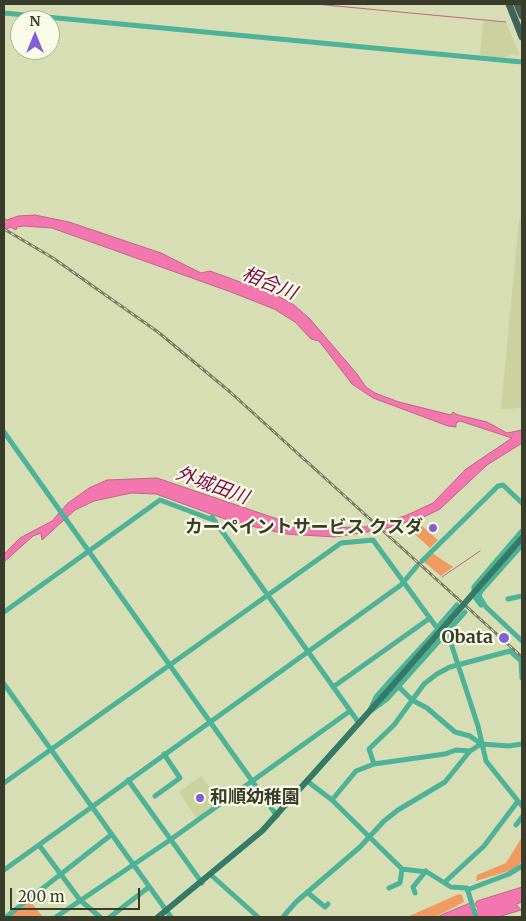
<!DOCTYPE html>
<html>
<head>
<meta charset="utf-8">
<style>
  body { margin:0 }
  #map { position:relative; width:526px; height:921px; overflow:hidden; background:#d8deb3; font-family:Merriweather,serif }
  canvas { display:block }
  .frame { position:absolute; inset:0; border:5px solid #3a3c2b; pointer-events:none }
  .north { position:absolute; left:10px; top:10px; width:50px; height:50px; box-sizing:border-box; background:#f9fde7; border:1px solid #adb09c; border-radius:50%; rotate:0deg; font-size:14px; font-weight:700; line-height:20px; text-align:center; color:#3a3c2b }
  .north::after { content:''; display:block; margin:auto; width:18px; height:22px; background:#825ed8; clip-path:polygon(50% 0,100% 100%,50% 72%,0 100%) }
  .scale { position:absolute; left:10px; top:888px; width:130px; height:22px; box-sizing:border-box; border:2px solid #3a3c2b; border-top:0; padding-left:6px; font-size:15px; line-height:18px; white-space:nowrap; color:#3a3c2b; -webkit-text-stroke:4px #f9fde7; paint-order:stroke }
</style>
</head>
<body>
<div id="map">
<canvas width="526" height="921"></canvas>
<div class="frame"></div>
<div class="north">N</div>
<div class="scale">200 m</div>
</div>
<script>
const c = document.querySelector('canvas').getContext('2d');
c.lineJoin = 'round';
function fillPath(path, color) { c.fillStyle = color; c.fill(path, 'evenodd'); }
const shape = rows => new Path2D(rows.map(r => 'M' + r).join(''));
function strokePath(path, color, width, dash) { c.strokeStyle = color; c.lineWidth = width; c.lineCap = dash ? 'butt' : 'round'; c.setLineDash(dash || []); c.stroke(path); }
function drawText(font, color, halo, rows, align = 'center') {
  c.font = font + ' Merriweather,"Noto Sans JP",serif'; c.lineWidth = 4.5; c.setLineDash([]); c.textBaseline = 'middle'; c.strokeStyle = halo; c.fillStyle = color; for (const [text, x, y, turn = 0] of rows) {
    c.save(); c.translate(x, y); c.rotate((+turn || 0) * Math.PI / 180); c.textAlign = isNaN(turn) ? turn : align; if (halo) c.strokeText(text, 0, 0); c.fillText(text, 0, 0); c.restore();
  }
}
fillPath(shape([
  [483,20,506,23,520,55,511,54,503,58,480,55],
  [519,219,522,219,522,408,510,409,501,409],
  [201,776,221,803,197,819,179,792]
]), '#cbd19f');
fillPath(shape([
  [422,526,438,540,430,548,410,530],
  [432,553,453,567,441,576,424,562],
  [522,837,522,861,518,866,509,871,476,881,477,875,506,863],
  [459,894,462,895,464,902,435,917,407,917],
  [30,901,43,917,9,917]
]), '#ef9a60');
const water = shape([
  [35,215,69,222,161,253,201,273,210,271,276,295,294,305,310,319,357,374,366,387,375,393,399,402,451,415,453,412,458,415,487,422,507,433,522,430,522,443,487,465,440,509,426,516,381,530,334,537,286,534,233,522,156,494,131,493,94,501,75,510,42,540,41,533,33,536,4,562,4,554,20,538,52,521,68,503,89,488,107,480,157,478,298,526,313,528,364,527,405,516,433,503,466,469,512,438,460,421,456,423,456,427,448,426,373,398,352,384,319,341,311,339,295,322,274,309,231,292,52,228,24,226,17,227,16,230,10,227,4,231,4,218,7,220,18,216,35,215],
  [522,887,522,902,516,904,521,910,498,917,480,917,479,914,481,913,475,904,477,901,522,887],
  [470,903,475,917,437,917,446,913,470,903]
]);
fillPath(water, '#f476af');
strokePath(water, '#bc6587', 1);
strokePath(shape([
  [315,4,506,22],
  [442,577,480,551]
]), '#bc6587', 1);
strokePath(shape([
  [469,917,490,908]
]), '#f476af', 8);
strokePath(shape([
  [4,13,522,62],
  [4,432,277,816],
  [212,517,359,723],
  [522,545,481,591,479,596,486,607,522,641],
  [422,561,498,486,503,485,522,503],
  [508,599,522,596],
  [481,605,474,596,474,587,522,531],
  [4,612,160,500,213,520],
  [447,631,478,726,486,761,522,806],
  [4,684,171,917],
  [398,686,412,700,427,708,455,732,470,736,481,744,509,746,522,744],
  [333,687,430,618],
  [370,710,376,697,391,680,439,628],
  [372,710,387,699,465,612],
  [374,764,369,749,394,725,424,684,437,674,450,667,510,651,521,661,522,678],
  [128,780,202,883],
  [307,781,332,800,402,869,427,872,451,887,467,888,476,917],
  [4,783,341,543,373,540,437,628,457,605],
  [155,796,180,778,164,754],
  [332,800,356,771,374,764,445,754,456,750,470,751,481,744],
  [516,825,522,817],
  [39,845,80,900,100,917],
  [4,870,401,585,417,566],
  [211,875,258,917],
  [445,882,484,846,518,801],
  [389,888,400,883,402,869],
  [467,890,509,874,522,866],
  [307,892,325,907,328,904],
  [415,893,413,887,426,871],
  [6,917,111,835],
  [56,917,170,840,350,711],
  [110,917,149,887],
  [283,917,296,902,360,847,384,821,398,810,445,782,470,751]
]), '#4eb298', 5);
strokePath(shape([
  [158,917,262,831,385,694]
]), '#347a68', 6);
strokePath(shape([
  [509,4,522,37],
  [517,4,522,16]
]), '#3f6358', 7);
const rail = shape([
  [4,229,53,258,158,332,229,391,522,657]
]);
strokePath(rail, '#797c61', 3);
strokePath(rail, '#f9fde7', 1, [4]);
strokePath(shape([
  [385,694,522,538]
]), '#347a68', 6);
for (const [x, y, r, color] of [
  [433,528,5,"#825ed8"],
  [504,638,6,"#825ed8"],
  [200,798,5,"#825ed8"]
]) { const dot = new Path2D(); dot.arc(x, y, r, 0, 2 * Math.PI); c.fillStyle = color; c.fill(dot); strokePath(dot, '#f9fde7', 2); }
drawText('bold 18px', '#3a3c2b', '#f9fde7', [
  ["カーペイントサービス クスダ",423,528],
  ["Obata",493,638],
  ["和順幼稚園",210,798,"left"]
], 'right');
drawText('italic 19px', '#7e074b', '#f9fde7', [
  ["相合川",269,284,22],
  ["外城田川",212,486,20]
]);
</script>
</body>
</html>
